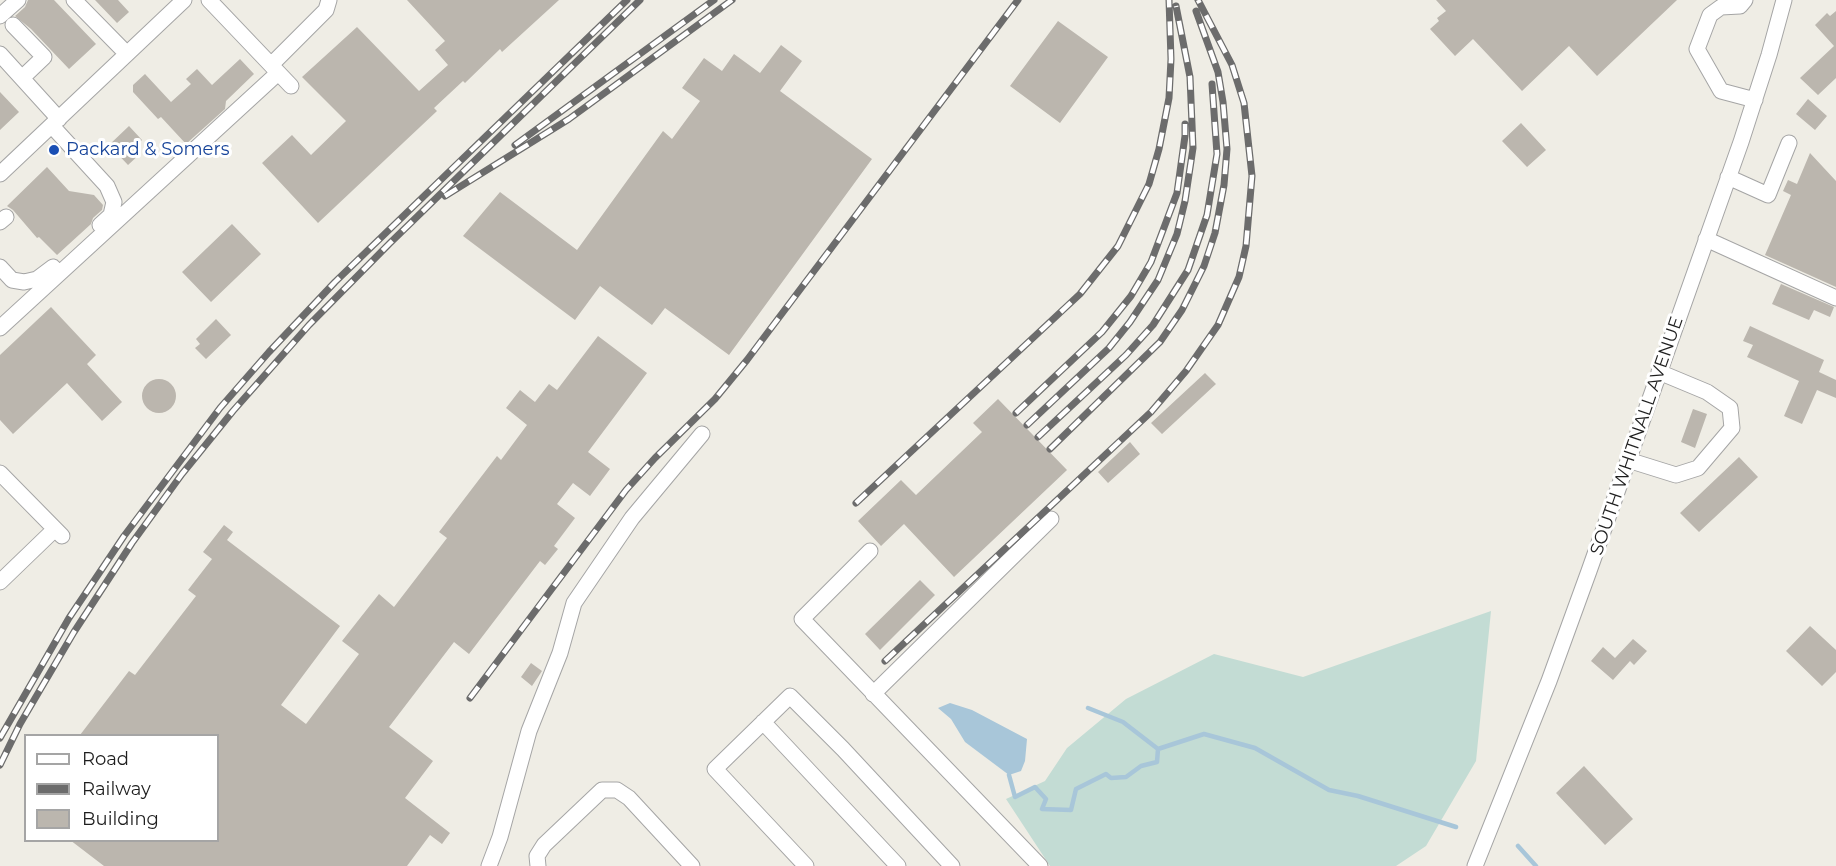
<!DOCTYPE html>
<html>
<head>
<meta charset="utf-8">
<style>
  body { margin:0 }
  #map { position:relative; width:1836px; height:866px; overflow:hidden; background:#efede5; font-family:Montserrat,sans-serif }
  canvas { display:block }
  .legend { position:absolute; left:24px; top:734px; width:195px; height:108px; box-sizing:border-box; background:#fff; border:2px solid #a5a5a5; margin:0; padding:8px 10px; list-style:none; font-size:18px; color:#1e1e1e }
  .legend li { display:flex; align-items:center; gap:12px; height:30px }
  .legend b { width:30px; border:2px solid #a5a5a5 }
</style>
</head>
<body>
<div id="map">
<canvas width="1836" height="866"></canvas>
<ul class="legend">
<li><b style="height:8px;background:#fff"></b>Road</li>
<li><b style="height:8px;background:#6c6c6c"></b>Railway</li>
<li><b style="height:16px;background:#bbb6ae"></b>Building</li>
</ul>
</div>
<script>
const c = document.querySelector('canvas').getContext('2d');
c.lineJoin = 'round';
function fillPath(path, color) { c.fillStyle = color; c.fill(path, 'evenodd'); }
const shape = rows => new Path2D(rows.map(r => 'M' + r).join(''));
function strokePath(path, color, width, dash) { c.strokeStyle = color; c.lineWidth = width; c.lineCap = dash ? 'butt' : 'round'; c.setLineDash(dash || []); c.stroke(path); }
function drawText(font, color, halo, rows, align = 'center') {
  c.font = font + ' Montserrat,sans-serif'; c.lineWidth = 6; c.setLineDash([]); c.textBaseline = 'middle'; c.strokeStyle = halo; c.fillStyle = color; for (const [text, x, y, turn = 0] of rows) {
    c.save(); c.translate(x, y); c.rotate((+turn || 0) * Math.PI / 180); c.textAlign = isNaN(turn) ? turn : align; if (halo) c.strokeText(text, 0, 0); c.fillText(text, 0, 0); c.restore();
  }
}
fillPath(shape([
  [1491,611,1476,761,1426,846,1396,866,1050,866,1006,799,1045,781,1067,748,1126,699,1214,654,1303,677]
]), '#c3dcd4');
fillPath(shape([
  [950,703,972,710,1027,739,1025,761,1021,771,1009,775,965,742,951,719,938,708]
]), '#a8c6d9');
strokePath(shape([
  [1088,708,1123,722,1158,749],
  [1158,749,1204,734,1255,748,1329,790,1358,796,1456,827],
  [1009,775,1015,797,1035,787,1046,799,1042,809,1071,810,1076,789,1106,774,1111,778,1126,777,1141,766,1157,762,1158,749],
  [1518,846,1536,866]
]), '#a8c6d9', 4.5);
fillPath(shape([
  [28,0,54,0,96,44,69,69,31,29,15,16,25,7],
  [95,0,118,0,129,12,117,23],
  [407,0,559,0,502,52,500,49,465,83,463,81,434,108,437,111,318,223,262,163,292,135,311,155,346,121,302,77,357,27,419,91,448,65,435,50,445,41],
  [1436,0,1677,0,1597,76,1569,46,1522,91,1473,39,1455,56,1430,29,1439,21,1437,18,1446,11],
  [1836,11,1836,78,1818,95,1800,78,1834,46,1815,25,1827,13,1830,16],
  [1058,21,1108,57,1060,123,1010,86],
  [781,45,802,61,780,91,872,159,729,355,665,308,652,325,600,286,575,320,463,236,500,192,577,250,663,131,672,139,700,101,682,88,704,58,722,71,734,54,760,73],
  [240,59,254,74,226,101,225,109,186,144,161,117,158,119,133,92,133,85,145,74,171,102,191,84,186,79,197,69,212,85],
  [0,92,19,112,0,130],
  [1808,99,1827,116,1815,130,1796,114],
  [1521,123,1546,150,1527,167,1502,141],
  [129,126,142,140,134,147,141,153,128,165,109,145],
  [1810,153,1836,181,1836,287,1765,255,1791,195,1783,191,1788,180,1797,184],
  [47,167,69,191,94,195,103,205,102,210,93,218,91,224,57,255,39,237,37,238,13,210,7,206],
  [232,224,261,254,211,302,182,272],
  [1781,284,1834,307,1830,317,1814,310,1809,320,1772,304],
  [51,307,96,355,87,364,122,402,102,421,67,383,13,434,0,420,0,355],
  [216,319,231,335,206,359,195,348,200,344,196,339],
  [1750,326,1824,360,1819,372,1836,380,1836,398,1817,390,1802,424,1784,416,1799,381,1747,357,1753,345,1743,341],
  [598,336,647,373,588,452,610,469,590,496,573,483,557,504,575,518,554,546,558,549,545,565,540,561,469,654,454,642,389,727,433,761,405,798,450,833,442,844,430,835,407,866,104,866,70,840,218,840,218,735,80,735,129,671,135,675,196,596,188,590,212,559,203,552,224,525,233,532,227,540,340,626,281,705,306,724,359,654,342,641,379,594,394,607,447,538,439,532,497,456,501,460,527,425,506,408,520,390,535,402,549,384,557,390],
  [1205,373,1216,384,1162,434,1151,423],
  '142 396a17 17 0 1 1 34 0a17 17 0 1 1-34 0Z',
  [998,399,1067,470,954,577,904,524,881,546,858,521,901,480,916,495,982,432,973,423],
  [1693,409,1707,414,1695,448,1681,442],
  [1130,442,1140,454,1108,483,1098,472],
  [1739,457,1758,477,1699,532,1680,513],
  [920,580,935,595,880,650,865,634],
  [1810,626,1836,650,1836,672,1822,686,1786,651],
  [1633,639,1647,651,1634,665,1630,661,1613,680,1591,661,1603,647,1615,658],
  [531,663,542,671,532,686,521,677],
  [1584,766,1633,819,1605,845,1556,793]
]), '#bbb6ae');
const minor = shape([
  [74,0,127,54],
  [209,0,291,86],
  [1745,0,1740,6,1721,7,1710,15,1697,49,1721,91,1755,100],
  [0,16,18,0],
  [13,25,44,57,22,78],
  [0,54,59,119],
  [271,65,326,10,329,0],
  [52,126,107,186,114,202,111,215,100,225],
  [0,174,184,0],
  [1728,177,1768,195,1789,143],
  [0,222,6,217],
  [1706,239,1836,298],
  [0,267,12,280,24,282,37,279,53,267],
  [0,328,278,73],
  [1628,460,1676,475,1698,468,1732,428,1730,408,1707,392,1659,372],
  [0,473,62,536],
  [870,551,802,619,1040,866],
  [0,582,55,529],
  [873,694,1051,519],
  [763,722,898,866],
  [489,866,500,837,529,731,560,653,574,603,632,518,702,434],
  [538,866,537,856,544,845,602,790,617,790,629,798,692,866],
  [806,866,715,769,790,696,843,749,952,866],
  [1475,866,1549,681,1589,571,1741,142,1769,55,1784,0]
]);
strokePath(minor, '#a5a5a5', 17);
strokePath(minor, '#fff', 15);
const rail = shape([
  [515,145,714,0],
  [445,196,569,119,732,0],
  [1016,413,1102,332,1131,296,1151,262,1177,193,1185,136,1185,124],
  [1027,425,1109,348,1130,322,1158,280,1177,234,1185,201,1193,148,1190,77,1176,6],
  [1038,437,1126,355,1153,325,1188,270,1207,215,1217,154,1212,84],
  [1050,449,1160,342,1182,310,1204,266,1215,233,1224,185,1227,149,1223,102,1218,72,1196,11],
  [856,503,1080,294,1118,246,1149,184,1159,149,1169,98,1171,59,1169,0],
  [885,661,1151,412,1186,371,1218,325,1239,277,1246,246,1252,176,1244,103,1232,65,1198,0],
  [470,698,626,490,655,458,715,399,747,360,1018,0],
  [0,738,69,618,124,536,220,408,269,352,335,282,627,0],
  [0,765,20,724,74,632,132,543,182,474,233,411,309,325,390,243,640,0]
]);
strokePath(rail, '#6c6c6c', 7);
strokePath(rail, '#fff', 4.5, [14]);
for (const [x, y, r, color] of [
  [54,150,6,"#1a4fb4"]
]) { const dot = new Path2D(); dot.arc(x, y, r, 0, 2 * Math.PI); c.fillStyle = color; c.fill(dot); strokePath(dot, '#fff', 2); }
drawText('18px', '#164399', '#fff', [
  ["Packard & Somers",66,150]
], 'left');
drawText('18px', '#1e1e1e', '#fff', [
  ["SOUTH WHITNALL AVENUE",1637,436,-71]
]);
</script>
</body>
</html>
